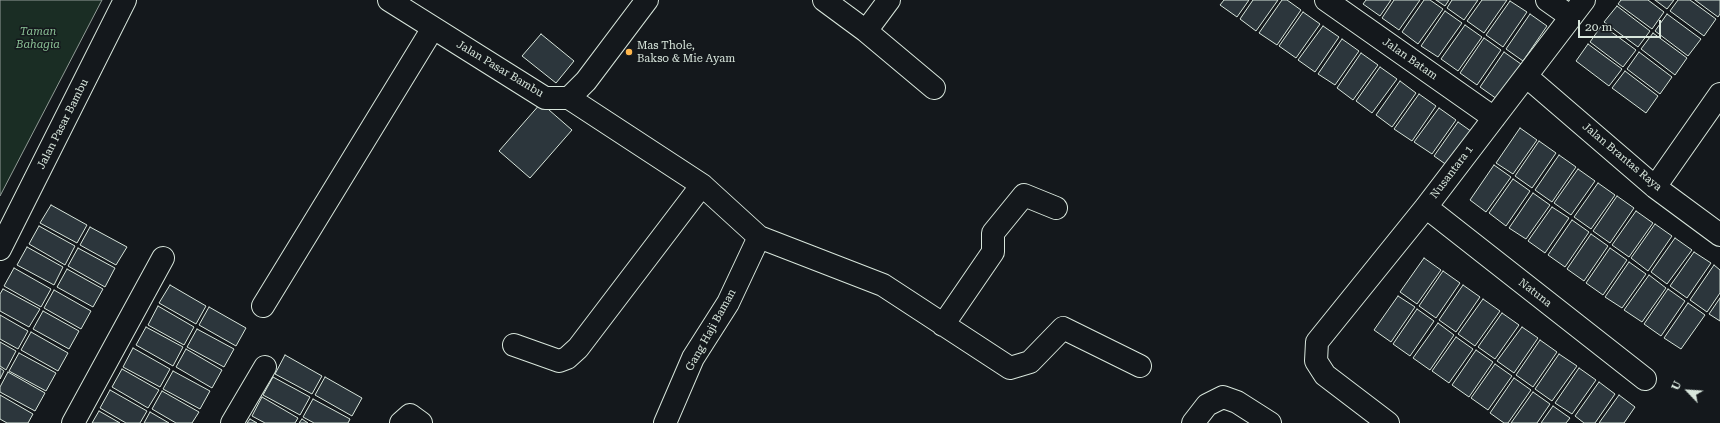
<!DOCTYPE html>
<html>
<head>
<meta charset="utf-8">
<style>
  body { margin:0 }
  #map { position:relative; width:1720px; height:423px; overflow:hidden; background:#14181c; font-family:"Roboto Serif",serif }
  canvas { display:block }
  .north { position:absolute; left:1668px; top:371px; width:40px; height:40px; -webkit-text-stroke:3px #14181c; paint-order:stroke; rotate:295deg; font-size:11px; font-weight:700; line-height:16px; text-align:center; color:#d8e6dc }
  .north::after { content:''; display:block; margin:auto; width:14px; height:18px; background:#d8e6dc; clip-path:polygon(50% 0,100% 100%,50% 72%,0 100%) }
  .scale { position:absolute; left:1578px; top:20px; width:83px; height:18px; box-sizing:border-box; border:2px solid #d8e6dc; border-top:0; padding-left:5px; font-size:12px; line-height:14px; white-space:nowrap; color:#d8e6dc; -webkit-text-stroke:3px #14181c; paint-order:stroke }
</style>
</head>
<body>
<div id="map">
<canvas width="1720" height="423"></canvas>
<div class="north">U</div>
<div class="scale">20 m</div>
</div>
<script>
const c = document.querySelector('canvas').getContext('2d');
c.lineJoin = 'round';
function fillPath(path, color) { c.fillStyle = color; c.fill(path, 'evenodd'); }
const shape = rows => new Path2D(rows.map(r => 'M' + r).join(''));
function strokePath(path, color, width, dash) { c.strokeStyle = color; c.lineWidth = width; c.lineCap = dash ? 'butt' : 'round'; c.setLineDash(dash || []); c.stroke(path); }
function drawText(font, color, halo, rows, align = 'center') {
  c.font = font + ' "Roboto Serif",serif'; c.lineWidth = 3; c.setLineDash([]); c.textBaseline = 'middle'; c.strokeStyle = halo; c.fillStyle = color; for (const [text, x, y, turn = 0] of rows) {
    c.save(); c.translate(x, y); c.rotate((+turn || 0) * Math.PI / 180); c.textAlign = isNaN(turn) ? turn : align; if (halo) c.strokeText(text, 0, 0); c.fillText(text, 0, 0); c.restore();
  }
}
const green = shape([
  [0,0,102,0,0,196,0,0]
]);
fillPath(green, '#1a2d24');
strokePath(green, '#939e99', 1);
const building = shape([
  [1224,0,1249,0,1237,17,1220,5,1224,0],
  [1253,0,1278,0,1256,31,1240,19,1253,0],
  [1282,0,1287,0,1301,10,1277,45,1259,33,1282,0],
  [1366,0,1391,0,1380,16,1363,4,1366,0],
  [1394,0,1420,0,1399,30,1382,18,1394,0],
  [1424,0,1430,0,1443,9,1418,44,1402,32,1424,0],
  [1436,0,1449,0,1445,6,1436,0],
  [1452,0,1478,0,1464,20,1447,8,1452,0],
  [1482,0,1507,0,1484,33,1467,21,1482,0],
  [1621,0,1648,0,1664,12,1652,29,1618,4,1621,0],
  [1655,0,1674,0,1667,9,1655,0],
  [1678,0,1690,0,1716,19,1704,36,1670,11,1678,0],
  [1695,0,1720,0,1720,14,1718,17,1695,0],
  [1510,1,1527,12,1503,47,1486,35,1510,1],
  [1617,6,1650,31,1638,47,1604,22,1617,6],
  [1445,11,1462,23,1438,57,1421,46,1445,11],
  [1303,12,1320,24,1296,58,1279,46,1303,12],
  [1530,14,1547,26,1523,61,1506,49,1530,14],
  [1667,14,1701,39,1688,56,1655,31,1667,14],
  [1465,25,1482,37,1458,71,1441,59,1465,25],
  [1602,25,1636,50,1623,67,1590,42,1602,25],
  [1323,26,1339,37,1315,72,1298,60,1323,26],
  [1653,33,1687,58,1675,75,1641,49,1653,33],
  [541,34,574,61,556,83,522,56,541,34],
  [1484,38,1501,50,1477,85,1460,73,1484,38],
  [1342,39,1359,51,1335,85,1318,74,1342,39],
  [1588,44,1622,69,1609,86,1576,61,1588,44],
  [1504,52,1521,64,1497,99,1480,87,1504,52],
  [1639,52,1672,77,1660,94,1627,69,1639,52],
  [1361,53,1378,65,1353,100,1337,88,1361,53],
  [1380,67,1397,79,1372,113,1356,101,1380,67],
  [1625,71,1658,96,1646,113,1612,88,1625,71],
  [1400,81,1416,93,1392,127,1376,115,1400,81],
  [1419,94,1436,106,1412,141,1394,129,1419,94],
  [541,103,572,130,530,178,499,151,541,103],
  [1439,108,1456,120,1432,154,1414,142,1439,108],
  [1458,122,1475,134,1451,168,1434,156,1458,122],
  [1520,128,1537,140,1513,174,1496,163,1520,128],
  [1539,141,1556,153,1532,188,1515,176,1539,141],
  [1559,155,1576,167,1552,202,1535,190,1559,155],
  [1494,165,1511,177,1486,212,1470,200,1494,165],
  [1578,169,1595,181,1571,215,1554,203,1578,169],
  [1513,179,1530,191,1506,226,1489,213,1513,179],
  [1598,183,1615,195,1591,229,1574,217,1598,183],
  [1533,193,1550,205,1526,239,1509,228,1533,193],
  [1617,196,1634,208,1610,243,1593,231,1617,196],
  [51,205,87,225,77,243,40,223,51,205],
  [1552,207,1569,218,1545,253,1528,241,1552,207],
  [1636,211,1653,223,1629,257,1612,245,1636,211],
  [1572,220,1589,232,1565,267,1548,255,1572,220],
  [1655,224,1672,236,1648,271,1631,258,1655,224],
  [39,226,75,246,65,265,29,244,39,226],
  [90,227,127,247,116,265,80,245,90,227],
  [1591,234,1608,246,1584,281,1567,269,1591,234],
  [1675,238,1692,250,1667,284,1651,272,1675,238],
  [27,247,63,267,54,285,17,265,27,247],
  [78,248,115,268,105,287,68,266,78,248],
  [1610,248,1627,260,1603,295,1586,283,1610,248],
  [1694,252,1711,263,1687,298,1670,286,1694,252],
  [1424,258,1441,270,1417,304,1400,292,1424,258],
  [1629,262,1646,274,1622,308,1605,297,1629,262],
  [1714,265,1720,270,1720,293,1707,312,1690,300,1714,265],
  [14,268,51,289,41,307,4,286,14,268],
  [67,269,103,289,93,307,57,287,67,269],
  [1443,271,1460,283,1436,318,1419,306,1443,271],
  [1649,275,1666,288,1642,322,1624,310,1649,275],
  [170,285,206,306,196,324,159,303,170,285],
  [1463,285,1480,297,1456,332,1439,320,1463,285],
  [3,289,40,309,29,327,0,311,0,294,3,289],
  [1668,289,1685,301,1661,336,1644,324,1668,289],
  [54,290,91,311,81,329,44,308,54,290],
  [1398,296,1415,307,1391,342,1374,330,1398,296],
  [1720,298,1720,321,1709,314,1720,298],
  [1483,299,1500,311,1475,346,1458,334,1483,299],
  [1688,303,1705,315,1681,349,1664,338,1688,303],
  [158,306,194,327,184,345,148,325,158,306],
  [209,307,246,328,236,346,199,325,209,307],
  [1417,309,1434,321,1410,356,1393,344,1417,309],
  [43,311,79,331,69,349,33,329,43,311],
  [1502,313,1519,325,1495,359,1478,347,1502,313],
  [0,315,28,331,18,349,0,339,0,315],
  [1438,323,1454,335,1430,370,1413,358,1438,323],
  [146,327,183,347,173,366,136,345,146,327],
  [1522,327,1538,338,1514,373,1497,361,1522,327],
  [197,329,234,349,224,367,187,347,197,329],
  [31,332,68,353,58,371,21,350,31,332],
  [1456,337,1473,349,1449,383,1432,371,1456,337],
  [1540,340,1557,352,1533,387,1516,375,1540,340],
  [0,342,16,351,6,370,0,366,0,342],
  [133,348,170,369,160,387,123,367,133,348],
  [186,349,222,370,212,388,176,367,186,349],
  [1476,350,1493,362,1469,397,1452,385,1476,350],
  [19,353,56,373,46,391,9,371,19,353],
  [1559,354,1577,366,1552,401,1535,389,1559,354],
  [285,355,322,376,312,394,275,374,285,355],
  [1495,364,1512,376,1488,410,1471,398,1495,364],
  [0,368,4,371,0,379,0,368],
  [1579,368,1596,380,1572,414,1555,403,1579,368],
  [122,369,159,390,148,408,112,387,122,369],
  [173,371,210,391,200,409,163,389,173,371],
  [8,372,45,393,35,411,0,392,0,387,8,372],
  [273,377,310,397,300,415,263,395,273,377],
  [325,377,362,398,352,416,315,395,325,377],
  [1514,378,1531,390,1508,423,1504,423,1490,413,1514,378],
  [1599,382,1615,394,1595,423,1584,423,1575,416,1599,382],
  [110,390,147,411,140,423,126,423,100,408,110,390],
  [162,391,199,412,192,423,176,423,152,409,162,391],
  [1533,392,1550,404,1537,423,1511,423,1533,392],
  [0,395,33,414,28,423,7,423,0,419,0,395],
  [1619,395,1635,407,1624,423,1599,423,1619,395],
  [262,397,298,418,295,423,265,423,252,416,262,397],
  [313,399,350,419,348,423,314,423,303,417,313,399],
  [1553,406,1570,418,1566,423,1541,423,1553,406],
  [99,411,120,423,92,423,99,411],
  [150,412,169,423,144,423,150,412],
  [250,419,257,423,247,423,250,419],
  [302,419,308,423,299,423,302,419]
]);
fillPath(building, '#2c363c');
strokePath(building, '#d8e6dc', 1);
const street = shape([
  [389,0,545,98,569,98,586,81,647,0],
  [824,0,866,31,934,88],
  [1326,0,1494,118],
  [1547,0,1571,17],
  [866,31,889,0],
  [1526,76,1655,187,1720,235],
  [569,98,702,185,759,237,883,285,1010,368,1030,362,1063,328,1140,366],
  [1655,187,1720,94],
  [1426,207,1645,379],
  [0,249,125,0],
  [263,306,433,28],
  [943,325,993,252,993,233,1024,195,1056,208],
  [514,345,559,361,567,358,578,348,702,185],
  [73,423,163,258],
  [232,423,265,367],
  [401,423,410,415,421,423],
  [665,423,693,358,728,303,759,237],
  [1193,423,1207,405,1223,397,1237,402,1270,423],
  [1388,423,1325,375,1316,361,1317,342,1426,207,1584,0]
]);
strokePath(street, '#d8e6dc', 24);
strokePath(street, '#14181c', 22);
for (const [x, y, r, color] of [
  [629,52,4,"#ffb74d"]
]) { const dot = new Path2D(); dot.arc(x, y, r, 0, 2 * Math.PI); c.fillStyle = color; c.fill(dot); strokePath(dot, '#14181c', 1.5); }
drawText('italic 11px', '#8ac095', '#14181c', [
  ["Taman",38,32],
  ["Bahagia",38,45]
]);
drawText('11px', '#d8e6dc', '#14181c', [
  ["Mas Thole,",637,46],
  ["Bakso & Mie Ayam",637,59]
], 'left');
drawText('11px', '#d8e6dc', '#14181c', [
  ["Jalan Batam",1410,59,35],
  ["Jalan Pasar Bambu",500,69,31],
  ["Jalan Pasar Bambu",63,124,-63],
  ["Jalan Brantas Raya",1622,157,40],
  ["Nusantara 1",1452,172,-53],
  ["Natuna",1535,293,38],
  ["Gang Haji Baman",711,330,-61]
]);
</script>
</body>
</html>
